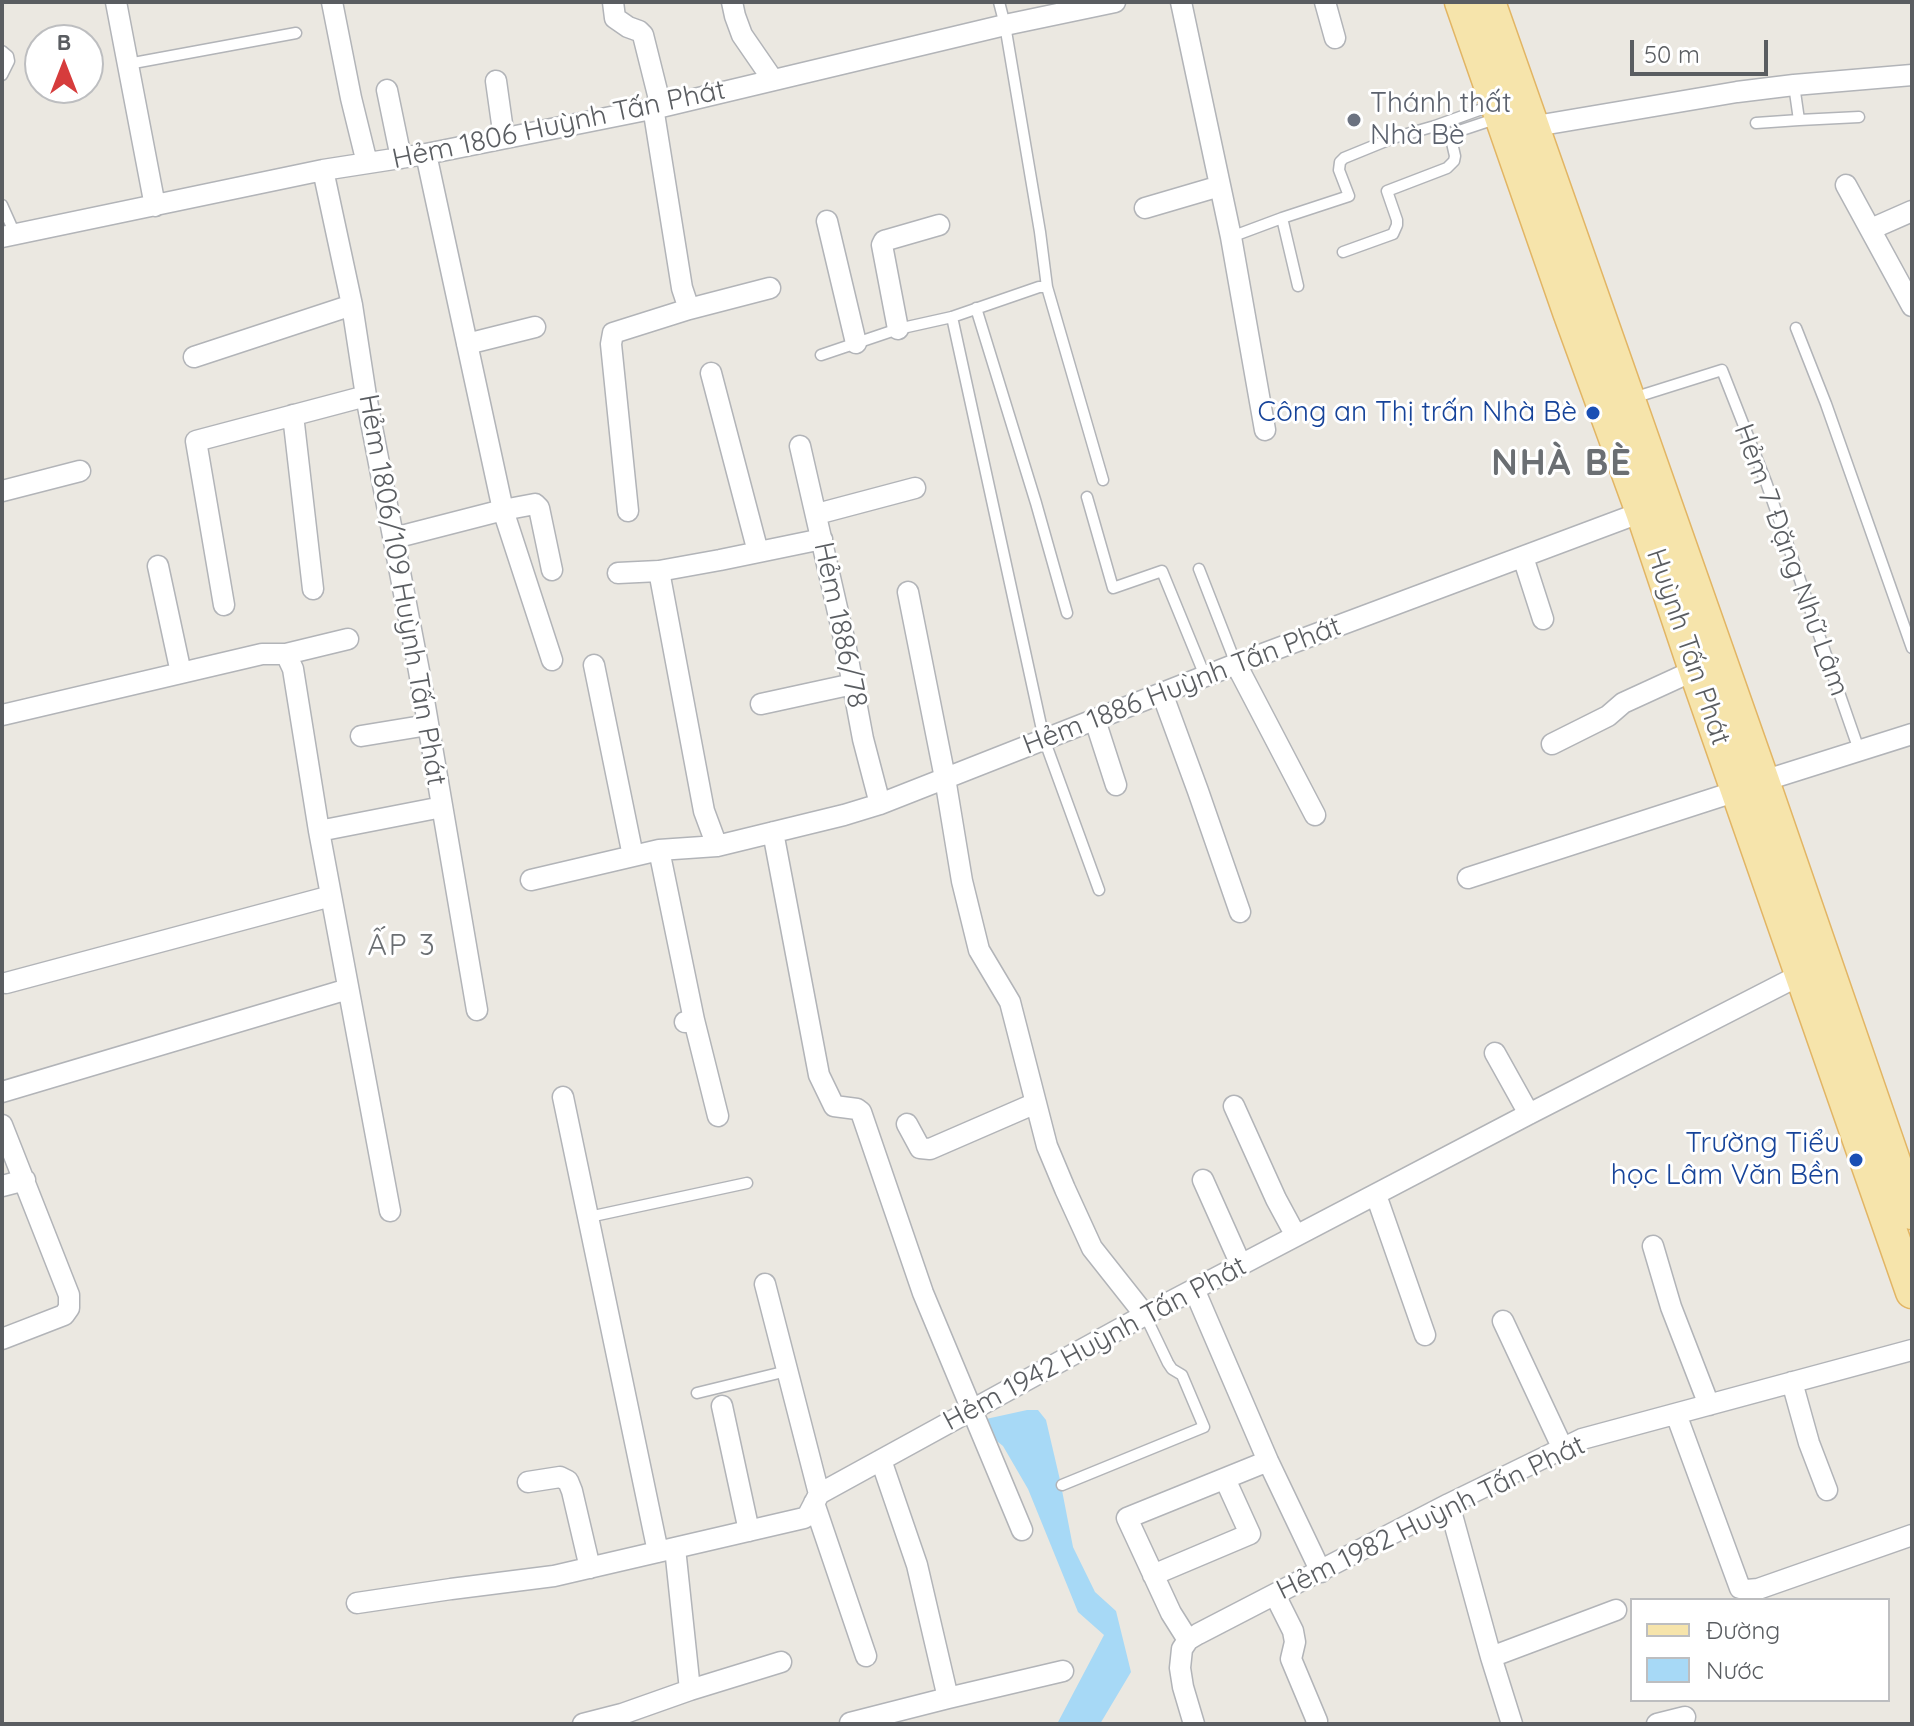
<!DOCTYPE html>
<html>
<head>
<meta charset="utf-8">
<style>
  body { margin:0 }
  #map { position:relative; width:1914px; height:1726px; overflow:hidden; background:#ebe8e1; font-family:Quicksand,sans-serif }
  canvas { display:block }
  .frame { position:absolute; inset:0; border:4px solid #5a5d61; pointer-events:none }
  .legend { position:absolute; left:1630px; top:1598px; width:260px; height:104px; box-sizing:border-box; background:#fff; border:2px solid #bdbec0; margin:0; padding:10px 14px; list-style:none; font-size:24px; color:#5a5d61 }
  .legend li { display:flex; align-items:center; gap:16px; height:40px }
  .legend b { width:40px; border:2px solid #bdbec0 }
  .north { position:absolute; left:24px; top:24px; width:80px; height:80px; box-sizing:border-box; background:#fff; border:2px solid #bdbec0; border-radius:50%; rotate:0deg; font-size:22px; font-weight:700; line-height:32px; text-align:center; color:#5a5d61 }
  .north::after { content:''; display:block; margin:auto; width:28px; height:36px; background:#d63c3c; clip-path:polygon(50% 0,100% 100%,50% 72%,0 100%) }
  .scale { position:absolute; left:1630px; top:40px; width:138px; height:36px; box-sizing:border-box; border:4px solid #5a5d61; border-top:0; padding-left:10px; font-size:24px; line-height:28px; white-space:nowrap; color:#5a5d61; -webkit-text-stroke:6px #fff; paint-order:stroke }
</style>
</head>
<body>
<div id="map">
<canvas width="1914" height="1726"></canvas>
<div class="frame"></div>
<ul class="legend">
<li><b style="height:10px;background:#f6e4ab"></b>Đường</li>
<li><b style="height:22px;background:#a7d9f6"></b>Nước</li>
</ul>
<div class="north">B</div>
<div class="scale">50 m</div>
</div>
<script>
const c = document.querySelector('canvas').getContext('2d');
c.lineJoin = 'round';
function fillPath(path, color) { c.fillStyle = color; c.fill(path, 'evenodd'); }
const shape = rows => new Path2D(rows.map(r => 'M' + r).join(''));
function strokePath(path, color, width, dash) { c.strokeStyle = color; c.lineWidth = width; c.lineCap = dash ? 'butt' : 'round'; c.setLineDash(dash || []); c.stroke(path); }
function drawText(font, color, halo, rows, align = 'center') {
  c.font = font + ' Quicksand,sans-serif'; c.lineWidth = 6; c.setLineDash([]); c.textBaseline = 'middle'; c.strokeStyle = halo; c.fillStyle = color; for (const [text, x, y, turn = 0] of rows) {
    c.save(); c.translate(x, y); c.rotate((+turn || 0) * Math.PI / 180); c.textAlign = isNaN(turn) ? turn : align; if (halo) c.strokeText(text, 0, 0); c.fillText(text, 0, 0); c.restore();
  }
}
fillPath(shape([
  [1027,1410,1038,1410,1046,1420,1060,1480,1073,1547,1095,1592,1116,1611,1131,1672,1100,1724,1057,1724,1104,1635,1078,1612,1028,1489,1003,1446,988,1434,986,1419]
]), '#a7d9f6');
const lane = shape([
  [999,2,1005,25,1040,232,1047,287],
  [2,51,8,56,9,61,2,75],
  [128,64,296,33],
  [1794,85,1799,120,1859,117],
  [1756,123,1799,120],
  [2,205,15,234],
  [1282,218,1349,196,1339,170,1340,162,1344,158,1393,138,1435,126,1493,105],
  [1231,237,1282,218,1298,286],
  [1343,252,1393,234,1397,225,1397,220,1387,191,1447,168,1454,161,1455,156,1450,134,1495,119],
  [976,308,1036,503,1067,613],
  [952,317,1044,739,1099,890],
  [1796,328,1826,404,1912,648],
  [821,355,898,329,952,317,1039,287,1047,287,1103,480],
  [1633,398,1722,370,1766,482,1859,750],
  [1087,497,1113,588,1162,571,1205,676],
  [1199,569,1236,664],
  [589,1217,747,1183],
  [697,1393,787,1371],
  [1062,1485,1204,1427,1182,1375,1172,1369,1168,1363,1145,1315]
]);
const street = shape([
  [116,2,155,206],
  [332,2,351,98,367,163],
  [613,2,615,18,628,27,639,31,643,35,661,107],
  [732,2,735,16,742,35,773,80],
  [1181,2,1231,237,1265,430],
  [1325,2,1335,38],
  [496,81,504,138],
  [387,90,401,158],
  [653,107,682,288,689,309],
  [1524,128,1737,92,1794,85,1912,75],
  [323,170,352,305,366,396,419,671,477,1010],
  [1846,185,1912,306],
  [1145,208,1220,186],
  [827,221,856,343],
  [1871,229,1912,211],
  [2,237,323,170,426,154,661,107,1005,25,1115,2],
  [898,329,882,245,884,241,887,240,939,225],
  [467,344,535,327],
  [194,357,352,305],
  [711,373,758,552],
  [293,415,313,589],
  [800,446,845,643,863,739,880,804],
  [2,491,80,471],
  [628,511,611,344,613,333,689,309,770,288],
  [817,514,915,488],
  [394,538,503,510,426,154],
  [1523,557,1543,619],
  [158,566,181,673],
  [659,571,704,811,717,846],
  [618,573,659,571,720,560,822,539],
  [908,592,945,778,962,881,979,950,1010,1002,1047,1146,1065,1189,1092,1248,1145,1315],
  [224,605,196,441,366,396],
  [286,654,348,639],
  [552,660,503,510,535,504,539,508,552,570],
  [1236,664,1315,815],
  [594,665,633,856],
  [1162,693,1198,791,1240,912],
  [761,704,853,684],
  [2,715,262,654,286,654,293,669,319,831,390,1211],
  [1095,720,1116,785],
  [361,736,428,725],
  [1552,744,1608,716,1623,703,1695,670],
  [1763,781,1912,734],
  [319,831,442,807],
  [773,832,819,1075,834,1106,857,1109,861,1112,923,1293,1022,1530],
  [659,850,694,1020,685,1022],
  [1468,878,1737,791],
  [531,880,659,850,717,846,844,815,880,804,1236,664,1642,512],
  [6,983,331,896],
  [694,1020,718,1116],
  [1495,1053,1529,1114],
  [2,1092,348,989],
  [563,1097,658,1552],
  [1234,1106,1276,1199,1296,1236],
  [907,1124,920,1148,930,1149,1036,1103],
  [2,1125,69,1295,69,1308,64,1315,2,1339],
  [1203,1180,1241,1265],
  [2,1186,25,1180],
  [1376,1195,1425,1335],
  [1653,1246,1671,1307,1709,1405],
  [765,1284,819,1494],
  [1194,1289,1268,1461,1321,1572],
  [1503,1321,1563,1449],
  [1792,1382,1809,1443,1827,1490],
  [722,1406,749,1531],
  [1676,1414,1740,1588,1747,1590,1758,1589,1912,1535],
  [881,1460,917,1565,948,1698],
  [528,1482,560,1477,568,1481,572,1491,590,1568],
  [814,1503,866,1656],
  [1449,1504,1491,1657,1512,1724],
  [1153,1575,1250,1534,1225,1479],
  [1275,1595,1293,1631,1295,1642,1291,1659,1317,1721,1316,1724],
  [357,1603,451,1589,554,1576,804,1518,808,1515,819,1494,1145,1315,1529,1114,1802,974],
  [1188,1640,1171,1613,1127,1518,1268,1461],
  [1491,1657,1616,1610],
  [690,1690,781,1662],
  [850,1723,948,1698,1063,1671],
  [583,1724,622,1714,690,1690,675,1548],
  [1194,1724,1183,1687,1180,1668,1182,1649,1188,1640,1198,1634,1449,1504,1582,1439,1912,1350],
  [1657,1724,1685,1717]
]);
const primary = shape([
  [1461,2,1569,312,1642,512,1695,670,1912,1292],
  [1489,2,1763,781,1912,1213]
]);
strokePath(lane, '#b2b4b8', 13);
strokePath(street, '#b2b4b8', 23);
strokePath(primary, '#e2b564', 35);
strokePath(lane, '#fff', 10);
strokePath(street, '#fff', 20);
strokePath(primary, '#f6e4ab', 32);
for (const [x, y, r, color] of [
  [1354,120,8,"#6b7280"],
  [1593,413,8,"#1a4fb4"],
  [1856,1160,8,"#1a4fb4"]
]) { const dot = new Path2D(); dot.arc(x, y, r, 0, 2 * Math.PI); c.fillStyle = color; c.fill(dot); strokePath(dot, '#fff', 3); }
drawText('28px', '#5b616d', '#fff', [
  ["Thánh thất",1370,104],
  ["Nhà Bè",1370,136]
], 'left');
drawText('28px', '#5a5d61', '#fff', [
  ["Hẻm 1806 Huỳnh Tấn Phát",559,125,-12],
  ["Hẻm 7 Đặng Nhữ Lâm",1791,560,70],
  ["Hẻm 1806/109 Huỳnh Tấn Phát",402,590,80],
  ["Hẻm 1886/78",840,625,78],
  ["Huỳnh Tấn Phát",1688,647,71],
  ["Hẻm 1886 Huỳnh Tấn Phát",1182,686,-21],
  ["Hẻm 1942 Huỳnh Tấn Phát",1095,1344,-28],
  ["Hẻm 1982 Huỳnh Tấn Phát",1431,1518,-26]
]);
drawText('28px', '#164399', '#fff', [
  ["Công an Thị trấn Nhà Bè",1577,413],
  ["Trường Tiểu",1840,1144],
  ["học Lâm Văn Bền",1840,1176]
], 'right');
c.letterSpacing = '2px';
drawText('30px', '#6b6f73', '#fff', [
  ["ẤP 3",402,946]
]);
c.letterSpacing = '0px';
c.letterSpacing = '2px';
drawText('bold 36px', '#6b6f73', '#fff', [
  ["NHÀ BÈ",1562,464]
]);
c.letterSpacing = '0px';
</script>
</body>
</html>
